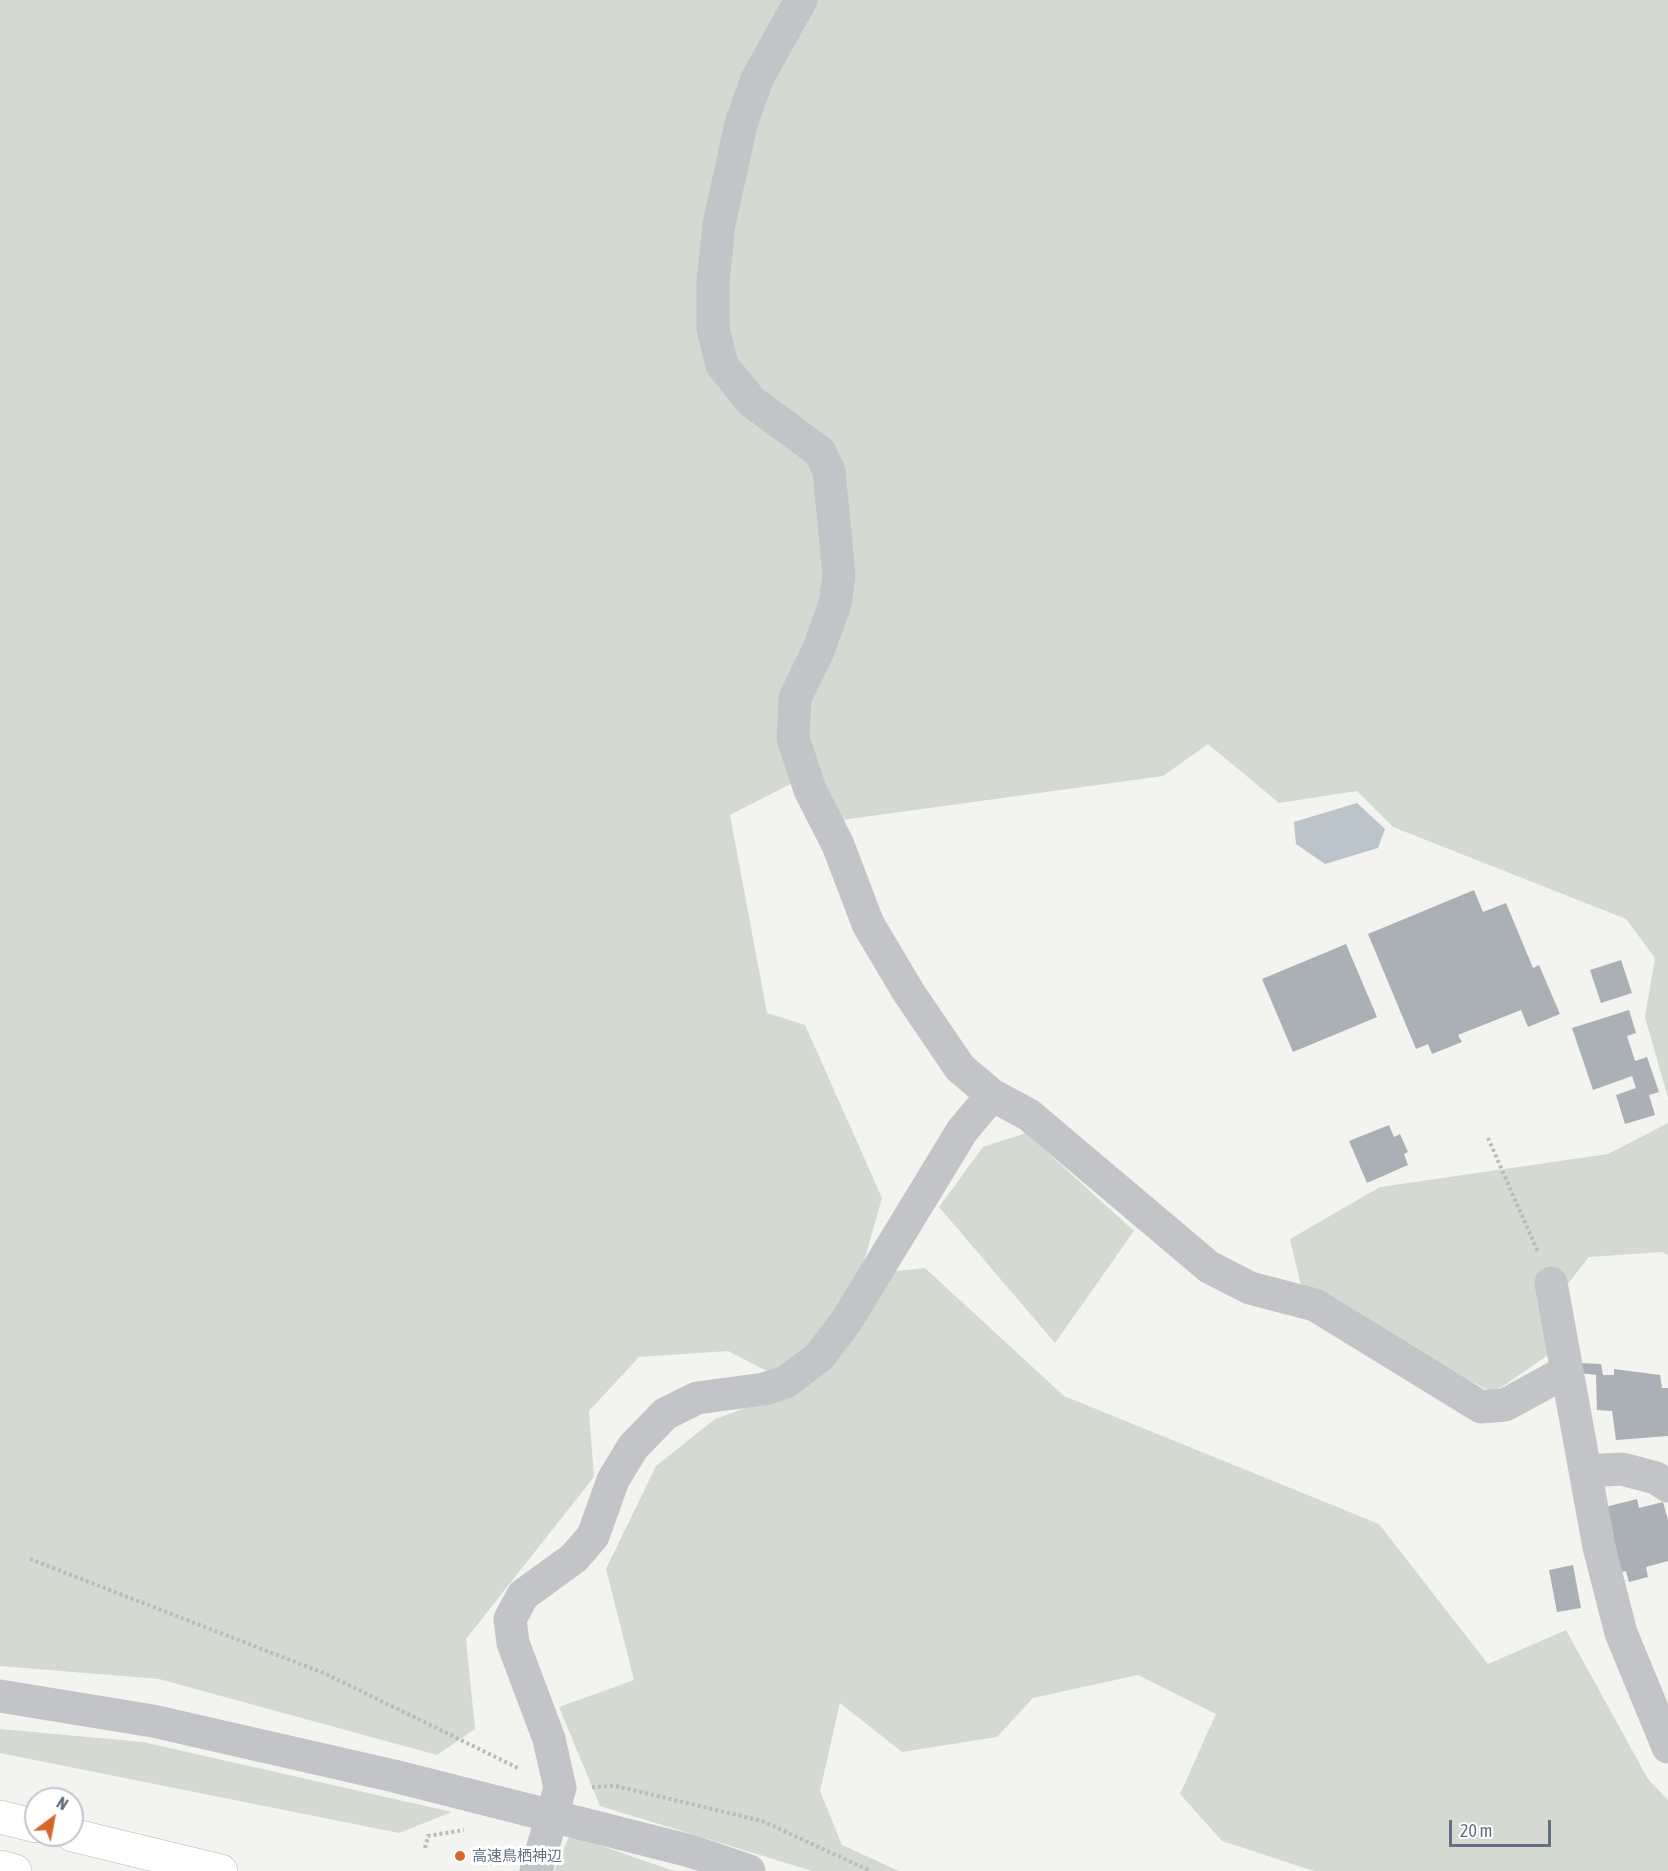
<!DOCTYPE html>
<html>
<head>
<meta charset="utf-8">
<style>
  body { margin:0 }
  #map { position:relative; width:1668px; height:1871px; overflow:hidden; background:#f3f4f0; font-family:"Asap Condensed",sans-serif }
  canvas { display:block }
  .north { position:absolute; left:24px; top:1787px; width:60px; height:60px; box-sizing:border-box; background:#fff; border:2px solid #c1c6cc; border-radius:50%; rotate:32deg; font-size:16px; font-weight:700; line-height:24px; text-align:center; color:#64707f }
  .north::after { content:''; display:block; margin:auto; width:21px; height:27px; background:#d8662c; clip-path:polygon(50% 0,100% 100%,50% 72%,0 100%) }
  .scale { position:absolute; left:1449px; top:1820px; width:102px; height:27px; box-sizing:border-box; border:3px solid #64707f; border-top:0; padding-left:8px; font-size:18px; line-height:21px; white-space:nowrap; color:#64707f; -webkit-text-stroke:4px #fff; paint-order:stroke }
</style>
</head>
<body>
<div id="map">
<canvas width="1668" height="1871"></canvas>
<div class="north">N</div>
<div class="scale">20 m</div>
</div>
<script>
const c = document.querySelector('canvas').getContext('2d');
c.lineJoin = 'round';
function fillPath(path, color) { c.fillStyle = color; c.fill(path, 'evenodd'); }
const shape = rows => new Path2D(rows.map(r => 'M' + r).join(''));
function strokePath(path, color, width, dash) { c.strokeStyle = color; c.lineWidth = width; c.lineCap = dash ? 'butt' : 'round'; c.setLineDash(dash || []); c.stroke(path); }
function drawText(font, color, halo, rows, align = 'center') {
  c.font = font + ' "Asap Condensed","Noto Sans JP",sans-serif'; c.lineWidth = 6; c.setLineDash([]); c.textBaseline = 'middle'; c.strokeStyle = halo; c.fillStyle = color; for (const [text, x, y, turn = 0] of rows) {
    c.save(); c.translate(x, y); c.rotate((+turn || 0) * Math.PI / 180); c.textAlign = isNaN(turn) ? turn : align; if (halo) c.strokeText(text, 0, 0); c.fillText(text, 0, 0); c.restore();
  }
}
fillPath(shape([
  [0,0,1668,0,1668,1098,1645,1017,1655,958,1626,919,1393,827,1357,791,1279,803,1208,744,1163,776,842,820,818,770,730,815,767,1013,805,1025,882,1198,860,1275,925,1268,1064,1396,1379,1524,1488,1664,1566,1630,1648,1779,1668,1800,1668,1871,1314,1871,1222,1841,1180,1794,1216,1714,1138,1675,1033,1698,997,1737,902,1752,840,1703,820,1791,842,1845,899,1871,812,1871,600,1806,559,1707,634,1680,606,1569,656,1466,715,1419,800,1388,728,1351,639,1357,589,1411,594,1477,466,1639,475,1729,437,1755,159,1679,0,1666],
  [1668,1123,1668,1255,1662,1252,1589,1257,1567,1285,1554,1351,1493,1393,1302,1290,1290,1239,1380,1187,1608,1154],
  [1026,1133,1134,1231,1055,1343,939,1207,983,1147],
  [0,1729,143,1742,452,1812,399,1833,0,1753],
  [570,1835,674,1871,554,1871]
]), '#d4dad1');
fillPath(shape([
  [1357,803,1385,829,1378,848,1325,864,1296,844,1294,822]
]), '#bbc4ca');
fillPath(shape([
  [1474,890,1483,912,1506,903,1533,968,1539,965,1560,1014,1528,1027,1521,1010,1458,1035,1462,1042,1432,1054,1428,1044,1416,1049,1368,934],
  [1346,944,1377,1017,1293,1052,1262,979],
  [1621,960,1632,993,1601,1003,1590,970],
  [1629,1010,1636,1033,1627,1036,1635,1061,1647,1057,1659,1092,1649,1095,1655,1115,1625,1124,1616,1095,1636,1088,1632,1076,1593,1090,1572,1028],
  [1389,1125,1394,1137,1400,1134,1408,1152,1404,1154,1408,1165,1367,1183,1349,1141],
  [1580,1363,1601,1364,1603,1375,1614,1375,1614,1369,1660,1375,1662,1388,1668,1388,1668,1436,1616,1440,1612,1411,1597,1410,1596,1375,1580,1373],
  [1637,1499,1639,1508,1663,1502,1668,1520,1668,1561,1646,1567,1648,1577,1629,1582,1626,1571,1618,1573,1601,1508],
  [1573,1565,1581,1608,1557,1612,1549,1570],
  [477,1853,493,1857,491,1865,475,1861]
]), '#aab0b5');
const highway = shape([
  [0,1817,36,1826],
  [72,1835,221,1871],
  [0,1867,15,1871]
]);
strokePath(highway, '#b4b6b9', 34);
strokePath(shape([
  [1488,1138,1538,1252],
  [30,1559,326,1674,520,1769],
  [592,1787,616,1786,762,1821,871,1871],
  [425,1848,428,1836,464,1830]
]), '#b9bbbd', 4, [3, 3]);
strokePath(shape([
  [992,1095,1029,1115,1209,1267,1250,1288,1315,1305,1481,1407,1505,1405,1567,1371],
  [1551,1283,1599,1547,1621,1633,1668,1747],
  [1586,1471,1622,1469,1656,1478,1668,1486],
  [0,1696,153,1721,394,1776,690,1851,749,1871],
  [536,1871,560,1788,549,1739,513,1643,510,1619,523,1595,574,1558,593,1536,613,1480,633,1447,665,1414,697,1398,764,1389,786,1382,820,1356,847,1320,962,1131,992,1095,960,1068,909,993,868,924,838,845,810,790,793,738,795,698,818,651,835,604,839,575,829,471,820,452,751,401,722,365,713,328,713,281,719,225,741,124,757,79,801,0]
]), '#c2c4c8', 33);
strokePath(highway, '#fff', 33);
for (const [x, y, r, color] of [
  [460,1856,6,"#d8662c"]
]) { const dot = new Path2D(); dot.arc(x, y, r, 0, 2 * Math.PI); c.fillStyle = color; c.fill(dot); strokePath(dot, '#fff', 2); }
drawText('15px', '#64707f', '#fff', [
  ["高速鳥栖神辺",472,1856]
], 'left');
</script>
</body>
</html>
